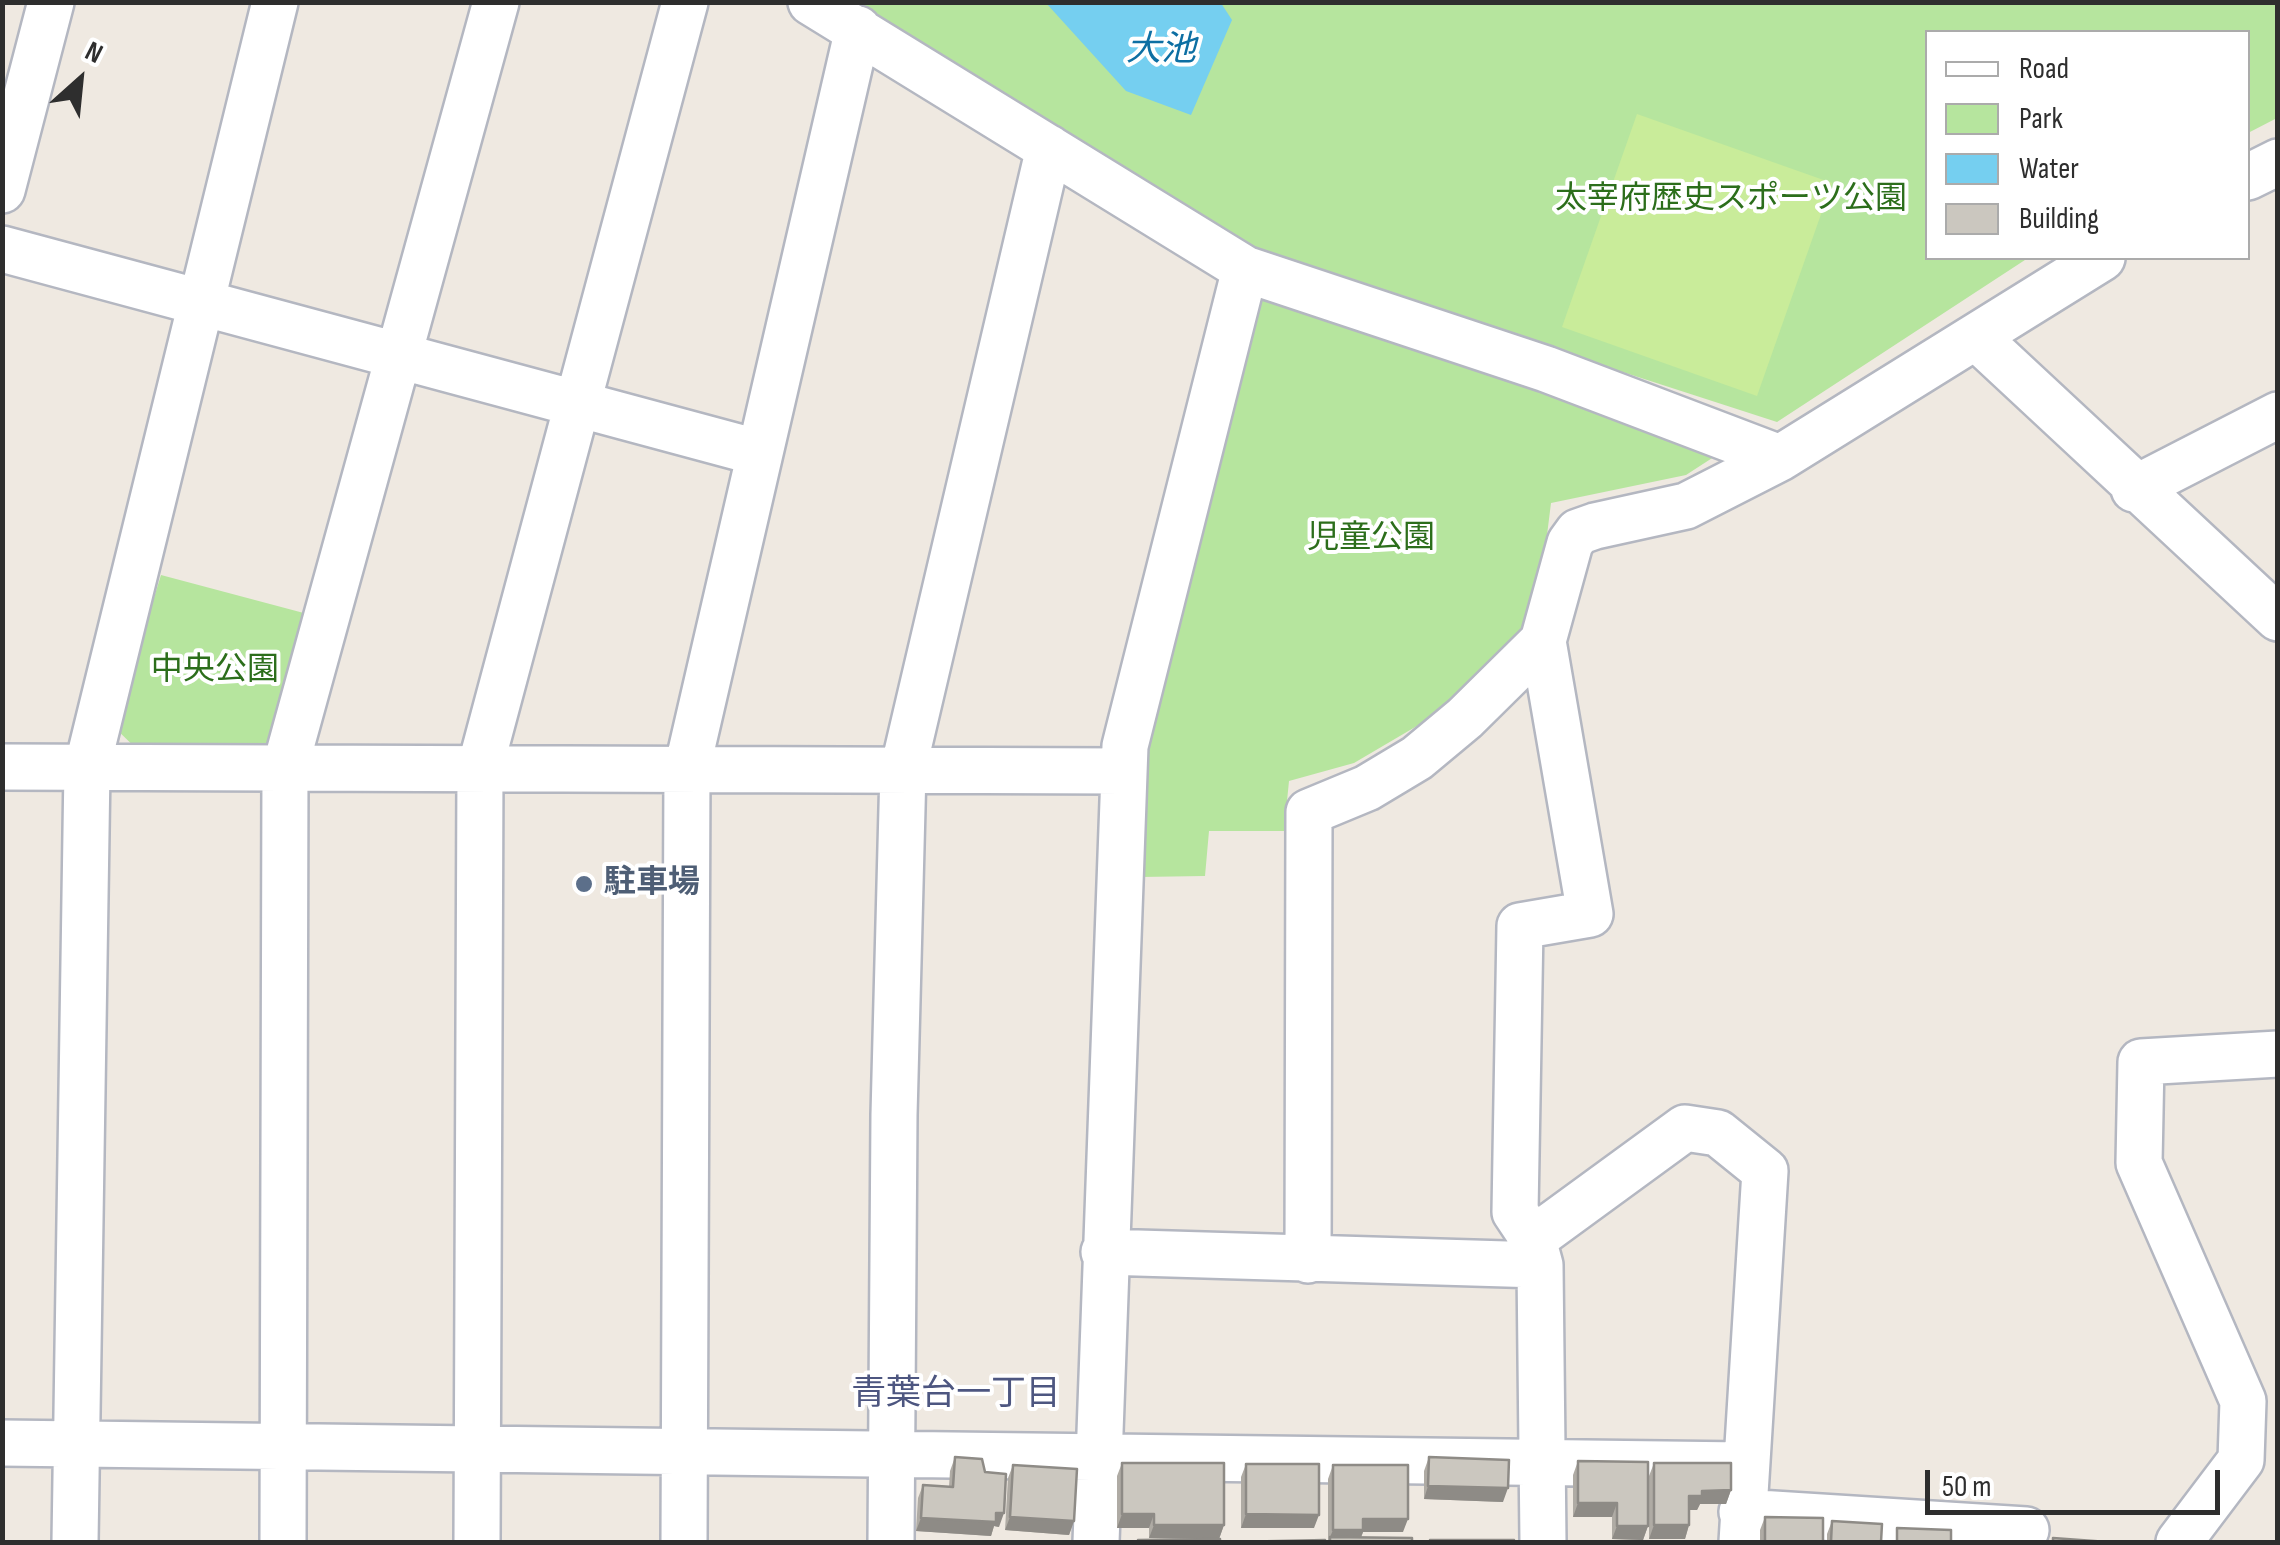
<!DOCTYPE html>
<html>
<head>
<meta charset="utf-8">
<style>
  body { margin:0 }
  #map { position:relative; width:2280px; height:1545px; overflow:hidden; background:#efe9e1; font-family:"Sofia Sans Condensed",sans-serif }
  canvas { display:block }
  .frame { position:absolute; inset:0; border:5px solid #2e2e2e; pointer-events:none }
  .legend { position:absolute; left:1925px; top:30px; width:325px; height:230px; box-sizing:border-box; background:#fff; border:2px solid #ababab; margin:0; padding:12px 18px; list-style:none; font-size:30px; color:#2e2e2e }
  .legend li { display:flex; align-items:center; gap:20px; height:50px }
  .legend b { width:50px; border:2px solid #ababab }
  .north { position:absolute; left:30px; top:30px; width:100px; height:100px; -webkit-text-stroke:8px #fff; paint-order:stroke; rotate:27deg; font-size:28px; font-weight:700; line-height:40px; text-align:center; color:#2e2e2e }
  .north::after { content:''; display:block; margin:auto; width:35px; height:45px; background:#2e2e2e; clip-path:polygon(50% 0,100% 100%,50% 72%,0 100%) }
  .scale { position:absolute; left:1925px; top:1470px; width:295px; height:45px; box-sizing:border-box; border:5px solid #2e2e2e; border-top:0; padding-left:12px; font-size:30px; line-height:35px; white-space:nowrap; color:#2e2e2e; -webkit-text-stroke:8px #fff; paint-order:stroke }
</style>
</head>
<body>
<div id="map">
<canvas width="2280" height="1545"></canvas>
<div class="frame"></div>
<ul class="legend">
<li><b style="height:12px;background:#fff"></b>Road</li>
<li><b style="height:28px;background:#b6e59e"></b>Park</li>
<li><b style="height:28px;background:#75cff0"></b>Water</li>
<li><b style="height:28px;background:#cbc7bf"></b>Building</li>
</ul>
<div class="north">N</div>
<div class="scale">50 m</div>
</div>
<script>
const c = document.querySelector('canvas').getContext('2d');
c.lineJoin = 'round';
function fillPath(path, color) { c.fillStyle = color; c.fill(path, 'evenodd'); }
const shape = rows => new Path2D(rows.map(r => 'M' + r).join(''));
function strokePath(path, color, width, dash) { c.strokeStyle = color; c.lineWidth = width; c.lineCap = dash ? 'butt' : 'round'; c.setLineDash(dash || []); c.stroke(path); }
function drawText(font, color, halo, rows, align = 'center') {
  c.font = font + ' "Sofia Sans Condensed","Noto Sans JP",sans-serif'; c.lineWidth = 8; c.setLineDash([]); c.textBaseline = 'middle'; c.strokeStyle = halo; c.fillStyle = color; for (const [text, x, y, turn = 0] of rows) {
    c.save(); c.translate(x, y); c.rotate((+turn || 0) * Math.PI / 180); c.textAlign = isNaN(turn) ? turn : align; if (halo) c.strokeText(text, 0, 0); c.fillText(text, 0, 0); c.restore();
  }
}
fillPath(shape([
  [853,3,2277,3,2277,118,2248,133,2248,32,1928,32,1928,258,2028,258,1777,422,1264,256],
  [1256,287,1723,451,1686,475,1551,503,1535,631,1456,703,1354,763,1289,781,1284,831,1209,831,1205,876,1140,877,1136,755],
  [161,575,315,616,279,738,266,747,143,755,114,727]
]), '#b6e59e');
fillPath(shape([
  [1637,114,1832,183,1757,396,1562,327]
]), '#c9ec9a');
fillPath(shape([
  [1046,3,1221,3,1232,20,1191,115,1126,91]
]), '#75cff0');
const minor = shape([
  [811,2,1245,269,1546,369,1780,458],
  [2248,177,2278,162],
  [2,190,51,2],
  [2,249,760,453],
  [1976,337,2278,618],
  [2134,489,2278,415],
  [2,767,1124,771],
  [1533,1239,1685,1128,1718,1133,1765,1171,1742,1542],
  [1104,1252,1540,1265],
  [1308,1260,1309,812,1367,788,1417,758,1465,718,1543,641],
  [2,1443,1744,1465],
  [1742,1512,2026,1530],
  [75,1542,87,768,275,2],
  [283,1542,285,768,496,2],
  [477,1542,480,768,685,2],
  [684,1542,687,769,858,29],
  [891,1542,894,1115,903,770,1049,148],
  [1096,1542,1125,746,1245,269],
  [1543,1542,1540,1265,1533,1239,1515,1212,1520,926,1590,914,1543,641,1570,543,1578,532,1595,526,1686,506,1780,458,2102,258],
  [2179,1542,2241,1460,2243,1401,2139,1163,2141,1062,2278,1054]
]);
strokePath(minor, '#b4b7c1', 50);
strokePath(minor, '#fff', 45);
fillPath(shape([
  [955,1457,999,1527,994,1526,991,1536,916,1531,918,1498,923,1485,949,1487,950,1471],
  [1429,1457,1503,1502,1424,1499,1424,1471],
  [1578,1461,1648,1526,1643,1540,1612,1539,1612,1517,1573,1517,1573,1475],
  [1122,1463,1224,1525,1219,1539,1149,1538,1149,1528,1117,1528,1117,1476],
  [1654,1463,1731,1490,1726,1504,1700,1504,1697,1510,1689,1510,1689,1525,1685,1539,1649,1539,1649,1476],
  [1246,1464,1314,1528,1241,1528,1241,1477],
  [1013,1465,1074,1521,1069,1535,1005,1530,1008,1478],
  [1333,1465,1403,1532,1363,1532,1361,1538,1412,1542,1328,1542,1328,1479],
  [1765,1517,1823,1542,1760,1542,1760,1530],
  [1832,1521,1881,1542,1827,1542,1827,1534]
]), '#afaba4');
fillPath(shape([
  [1428,1486,1508,1488,1503,1502,1424,1499],
  [1731,1490,1726,1504,1700,1504,1697,1510,1684,1510,1689,1496,1702,1491],
  [1578,1503,1617,1503,1612,1517,1573,1517],
  [996,1513,1004,1513,999,1527,994,1526,991,1536,916,1531,921,1518],
  [1122,1514,1154,1514,1149,1528,1117,1528],
  [1246,1514,1319,1515,1314,1528,1241,1528],
  [1010,1517,1074,1521,1069,1535,1005,1530],
  [1363,1519,1408,1519,1403,1532,1363,1532,1359,1542,1330,1537,1328,1542,1333,1530],
  [1154,1525,1224,1525,1219,1539,1149,1538],
  [1654,1525,1689,1525,1685,1539,1649,1539],
  [1617,1526,1648,1526,1643,1540,1612,1539]
]), '#8e8b86');
const building = shape([
  [955,1457,982,1459,985,1472,1006,1474,1004,1513,996,1513,996,1522,921,1518,923,1485,953,1487,955,1457],
  [1429,1457,1509,1460,1508,1488,1428,1486,1429,1457],
  [1578,1461,1648,1462,1648,1526,1617,1526,1617,1503,1578,1503,1578,1461],
  [1122,1463,1224,1463,1224,1525,1154,1525,1154,1514,1122,1514,1122,1463],
  [1654,1463,1731,1463,1731,1490,1702,1491,1702,1496,1689,1496,1689,1525,1654,1525,1654,1463],
  [1246,1464,1319,1464,1319,1515,1246,1514,1246,1464],
  [1013,1465,1077,1469,1074,1521,1010,1517,1013,1465],
  [1333,1465,1408,1465,1408,1519,1363,1519,1363,1530,1333,1530,1333,1465],
  [1765,1517,1823,1518,1823,1542,1765,1542,1765,1517],
  [1832,1521,1882,1524,1881,1542,1831,1542,1832,1521],
  [1897,1528,1951,1530,1951,1542,1897,1542,1897,1528],
  [1330,1537,1412,1538,1412,1542,1330,1542,1330,1537],
  [2053,1538,2108,1542,2053,1542,2053,1538],
  [1220,1539,1220,1542,1138,1542,1138,1540,1220,1539],
  [1325,1540,1325,1542,1231,1542,1325,1540],
  [1430,1540,1514,1540,1514,1542,1430,1542,1430,1540]
]);
fillPath(building, '#cbc7bf');
strokePath(building, '#8e8b86', 2.5);
for (const [x, y, r, color] of [
  [584,884,10,"#5c6f8a"]
]) { const dot = new Path2D(); dot.arc(x, y, r, 0, 2 * Math.PI); c.fillStyle = color; c.fill(dot); strokePath(dot, '#fff', 4); }
drawText('32px', '#2c6e1b', '#fff', [
  ["太宰府歴史スポーツ公園",1731,200],
  ["児童公園",1371,539],
  ["中央公園",215,671]
]);
drawText('bold 32px', '#4e5e75', '#fff', [
  ["駐車場",604,884]
], 'left');
drawText('italic 35px', '#0d6fa3', '#fff', [
  ["大池",1161,51]
]);
drawText('35px', '#4d5680', '#fff', [
  ["青葉台一丁目",956,1395]
]);
</script>
</body>
</html>
